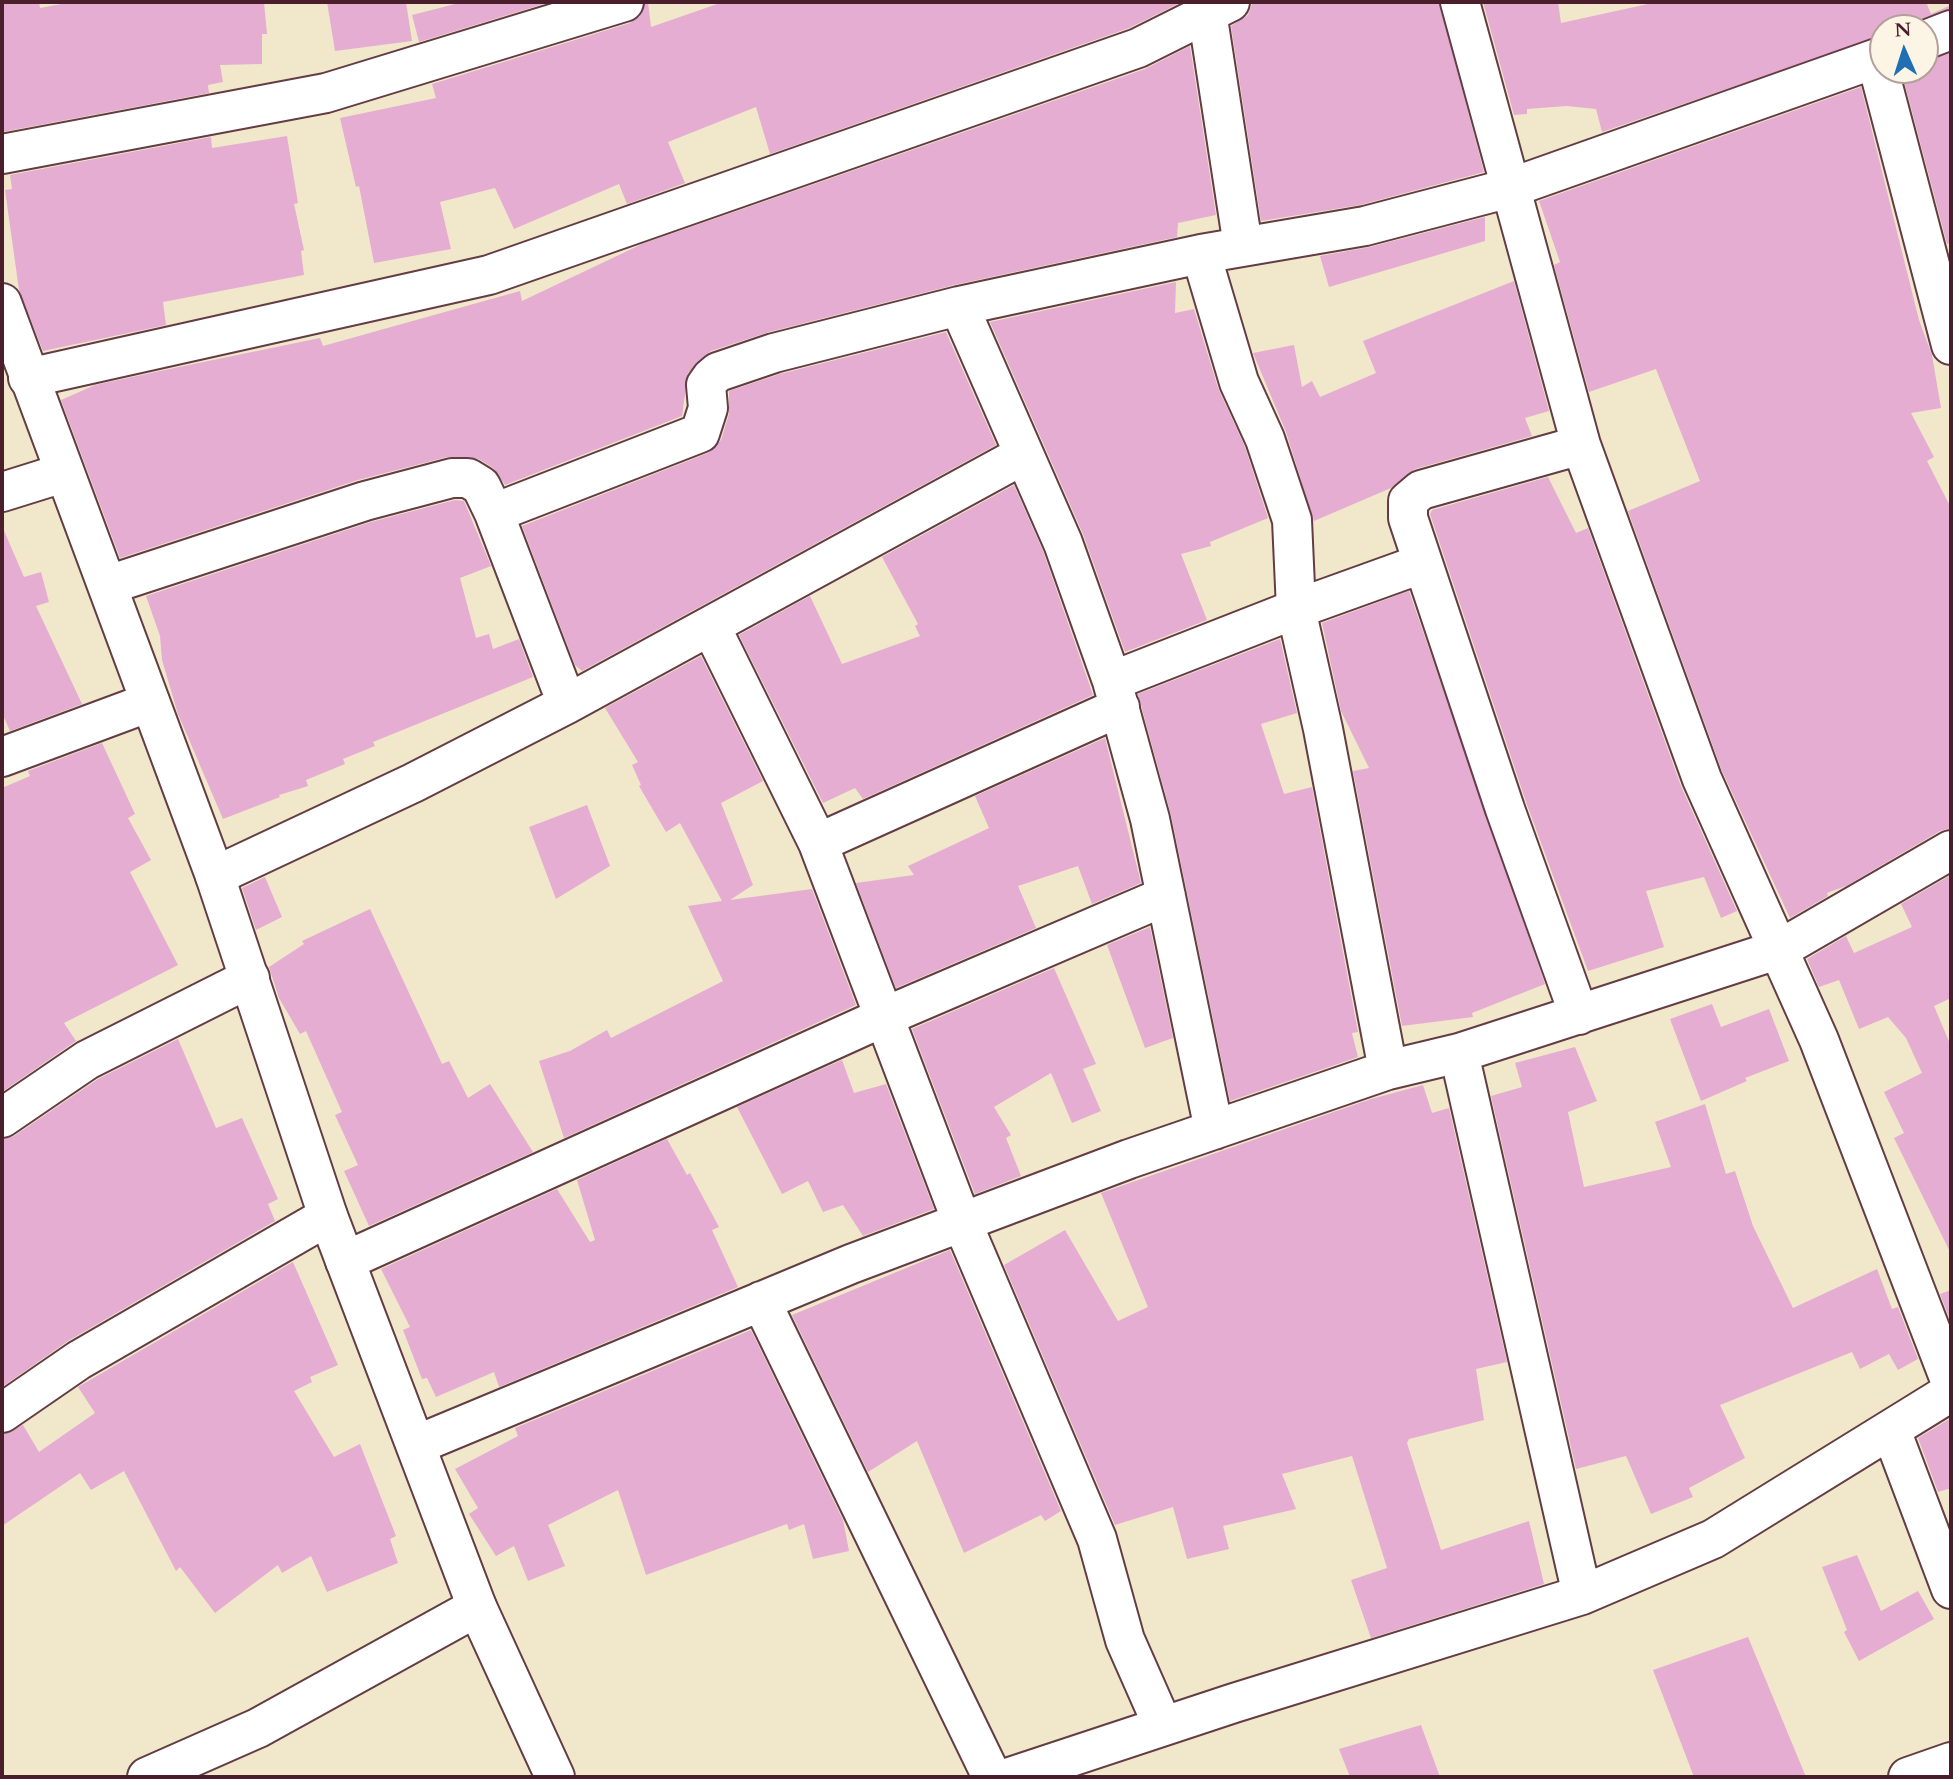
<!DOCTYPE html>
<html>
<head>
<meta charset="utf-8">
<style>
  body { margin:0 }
  #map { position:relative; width:1953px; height:1779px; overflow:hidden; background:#f1e8cb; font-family:Cardo,serif }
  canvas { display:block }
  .frame { position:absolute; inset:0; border:4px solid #4a1f2b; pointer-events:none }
  .north { position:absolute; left:1869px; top:14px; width:70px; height:70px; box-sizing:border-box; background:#fcf5e5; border:2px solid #b59f9b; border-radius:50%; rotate:357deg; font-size:19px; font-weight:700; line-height:28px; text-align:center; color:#4a1f2b }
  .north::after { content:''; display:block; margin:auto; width:24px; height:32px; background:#1f6fb2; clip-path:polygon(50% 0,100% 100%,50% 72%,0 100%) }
</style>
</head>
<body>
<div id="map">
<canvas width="1953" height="1779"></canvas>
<div class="frame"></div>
<div class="north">N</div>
</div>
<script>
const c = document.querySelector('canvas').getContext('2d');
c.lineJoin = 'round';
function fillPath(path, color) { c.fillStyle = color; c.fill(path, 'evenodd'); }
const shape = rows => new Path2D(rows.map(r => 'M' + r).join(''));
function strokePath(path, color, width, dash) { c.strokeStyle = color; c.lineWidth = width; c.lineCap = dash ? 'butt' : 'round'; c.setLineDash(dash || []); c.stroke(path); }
fillPath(shape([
  [2,2,39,2,40,8,72,2,264,2,267,34,262,34,262,64,220,65,223,82,208,85,209,93,2,132],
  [327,2,406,2,412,41,335,51],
  [463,2,550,2,419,42,412,15],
  [645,2,648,2,651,27,723,2,1182,2,1129,28,770,154,756,107,668,142,685,183,627,204,619,184,514,229,495,188,440,202,451,249,374,263,359,186,356,187,340,118,436,98,432,84,630,23,640,16],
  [1259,2,1439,2,1484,172,1360,205,1261,221,1231,26,1248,15,1252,4],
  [1483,2,1558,2,1561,23,1657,2,1926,2,1931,14,1951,5,1951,9,1917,20,1907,28,1883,28,1883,35,1602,132,1596,109,1567,106,1527,109,1527,114,1514,115],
  [1190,46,1216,215,1178,223,1177,237,954,285,769,332,711,351,688,373,682,416,505,485,493,468,479,459,447,457,358,480,120,558,61,400,95,385,179,367,320,338,323,346,520,291,522,301,642,244,1145,69],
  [1951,53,1951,243,1947,244,1901,70,1925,70,1925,61],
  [1861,87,1919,320,1932,355,1941,408,1911,413,1934,457,1927,461,1951,508,1951,828,1940,831,1846,886,1827,893,1828,896,1790,918,1722,771,1628,511,1700,481,1656,369,1589,392,1554,265,1560,262,1539,201],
  [287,136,298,203,294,204,304,250,301,251,304,275,163,302,166,325,43,351,19,290,5,190,12,189,10,175,211,137,212,148],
  [1485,217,1485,241,1329,287,1320,256,1370,247],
  [1514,281,1549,411,1525,418,1532,436,1415,469,1391,488,1314,521,1286,432,1253,353,1294,345,1302,387,1312,381,1320,397,1376,373,1363,341],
  [1176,282,1175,313,1194,309,1218,388,1245,447,1268,518,1210,542,1211,546,1181,554,1207,620,1125,652,1083,534,990,322],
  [946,332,996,445,582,671,575,665,522,526,708,453,721,440,729,414,729,391,780,374],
  [1548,477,1576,533,1588,528,1681,786,1737,911,1721,918,1704,877,1646,891,1664,947,1588,971,1526,802,1430,514,1432,510],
  [1014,485,1043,551,1093,695,863,799,855,788,823,803,739,635,810,596,842,664,920,636,915,626,918,624,882,557],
  [455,500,464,501,491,566,460,578,476,638,489,634,493,649,519,639,533,677,373,742,375,746,343,759,345,764,306,780,308,786,279,795,280,797,223,819,178,714,162,660,160,636,146,596,371,522],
  [2,526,24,577,41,572,49,602,36,606,82,704,10,731,2,713],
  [1409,591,1545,984,1472,1013,1473,1017,1402,1026,1353,771,1369,768,1341,711,1322,623],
  [1280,639,1297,713,1261,724,1284,794,1312,787,1358,1032,1352,1033,1358,1057,1230,1101,1171,815,1138,694],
  [701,656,763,781,721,803,753,885,730,900,812,889,856,1005,564,1138,539,1061,570,1051,607,1030,611,1038,723,981,688,906,722,901,680,823,666,832,639,786,641,785,632,765,638,762,605,708],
  [1105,738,1141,883,1092,904,1078,866,1018,886,1036,928,896,988,856,883,914,875,908,866,989,828,975,796],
  [102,743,135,814,128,818,151,860,130,872,178,965,64,1023,76,1041,2,1092,2,788,30,776,28,771],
  [587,805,610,866,556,899,529,827],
  [1951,875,1951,998,1934,1006,1951,1046,1951,1254,1894,1138,1904,1133,1884,1092,1922,1073,1906,1038,1888,1017,1859,1029,1839,980,1819,987,1807,959,1846,936,1854,953,1912,927,1901,904],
  [265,877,282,917,256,930,242,888],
  [370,909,442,1064,449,1061,468,1098,490,1084,533,1152,369,1226,344,1171,358,1165,335,1115,342,1112,306,1031,300,1034,279,998,269,967,304,944,302,941],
  [1150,927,1173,1038,1145,1048,1107,945],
  [1054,968,1096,1064,1083,1069,1101,1111,1072,1123,1051,1073,994,1107,1011,1135,1006,1138,1021,1176,975,1194,912,1029],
  [1712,1004,1721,1027,1769,1009,1789,1061,1745,1078,1747,1081,1701,1101,1670,1019],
  [178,1039,216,1128,242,1118,278,1199,268,1204,275,1221,68,1341,2,1387,2,1140,14,1136,98,1079],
  [1575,1047,1597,1101,1568,1112,1584,1187,1671,1167,1655,1122,1705,1104,1726,1174,1735,1171,1753,1226,1793,1308,1877,1269,1892,1309,1898,1307,1918,1359,1898,1370,1889,1354,1860,1369,1852,1352,1720,1405,1745,1458,1689,1488,1693,1497,1651,1514,1626,1456,1576,1469,1491,1096,1522,1087,1515,1063],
  [842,1060,854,1093,886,1084,934,1209,863,1236,843,1205,823,1212,808,1181,782,1194,737,1107],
  [1423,1085,1432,1113,1449,1108,1507,1362,1476,1369,1484,1420,1409,1439,1407,1443,1441,1550,1529,1521,1544,1584,1371,1638,1351,1580,1387,1568,1352,1456,1282,1474,1296,1509,1223,1526,1229,1549,1187,1559,1173,1507,1115,1525,1004,1265,1065,1230,1118,1321,1148,1307,1101,1193,1371,1099],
  [667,1139,687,1175,690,1173,719,1227,712,1230,738,1287,499,1387,494,1372,436,1397,427,1378,422,1379,403,1330,410,1327,381,1269,557,1189,590,1242,595,1240,577,1180],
  [950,1250,1061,1511,1045,1521,1041,1515,964,1553,917,1441,868,1472,792,1315],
  [293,1262,338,1365,310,1377,312,1382,294,1391,334,1457,360,1444,396,1536,390,1539,398,1563,327,1592,311,1556,282,1573,278,1565,215,1613,180,1567,176,1571,124,1471,91,1490,80,1473,2,1526,2,1435,23,1425,39,1452,95,1413,78,1387],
  [1951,1290,1951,1323,1940,1294],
  [751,1330,843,1520,849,1551,813,1559,804,1524,789,1530,787,1524,646,1575,618,1490,548,1525,565,1566,528,1581,514,1546,496,1556,469,1514,478,1508,455,1469,518,1436,515,1428],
  [1951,1418,1951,1488,1938,1492,1918,1438],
  [1857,1555,1881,1611,1918,1591,1934,1619,1859,1661,1844,1632,1847,1630,1822,1567],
  [1748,1637,1806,1777,1694,1777,1653,1670],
  [1421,1725,1440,1777,1350,1777,1339,1749]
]), '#e5add2');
const minor = shape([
  [1460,2,1581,445,1702,779,1819,1040,1951,1383],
  [1207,12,1243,246],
  [1925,40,1951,30],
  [1876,59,1951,345],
  [2,154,326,93,624,2],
  [1201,254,1239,382,1265,439,1292,520,1296,609,1323,729,1388,1070],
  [959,306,1063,543,1112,681,1150,819,1214,1130],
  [28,378,489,275,1138,48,1230,2],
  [2,492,63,473],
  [494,513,700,433,708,408,706,385,711,378,718,372,774,353,959,306,1201,254,1365,226,1510,188,1883,56],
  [108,585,365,501,452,478,468,478,481,486,494,513,567,704],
  [711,627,818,843,962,1222,1097,1539,1125,1640,1163,1726],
  [1112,681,1296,609,1421,564],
  [2,757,150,702],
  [818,843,1120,707],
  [215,876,413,783,567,704,1023,455],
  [1579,1015,1505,809,1408,518,1408,501,1421,490,1581,445],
  [1459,1053,1582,1595],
  [2,1118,87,1060,250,978],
  [345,1261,886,1016,1166,896],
  [761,1301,992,1777],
  [2,1413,79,1360,328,1216],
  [1891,1430,1951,1589],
  [416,1445,851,1264,1129,1159,1388,1070,1459,1053,1780,949,1951,850],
  [147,1777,258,1728,477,1607],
  [1010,1777,1234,1703,1582,1595,1713,1539,1951,1392],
  [1908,1777,1951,1762]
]);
const tertiary = shape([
  [2,303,215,876,328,1216,477,1607,555,1777]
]);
strokePath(minor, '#633d43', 42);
strokePath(tertiary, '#633d43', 42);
strokePath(minor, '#fff', 38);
strokePath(tertiary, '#fff', 38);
</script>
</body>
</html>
